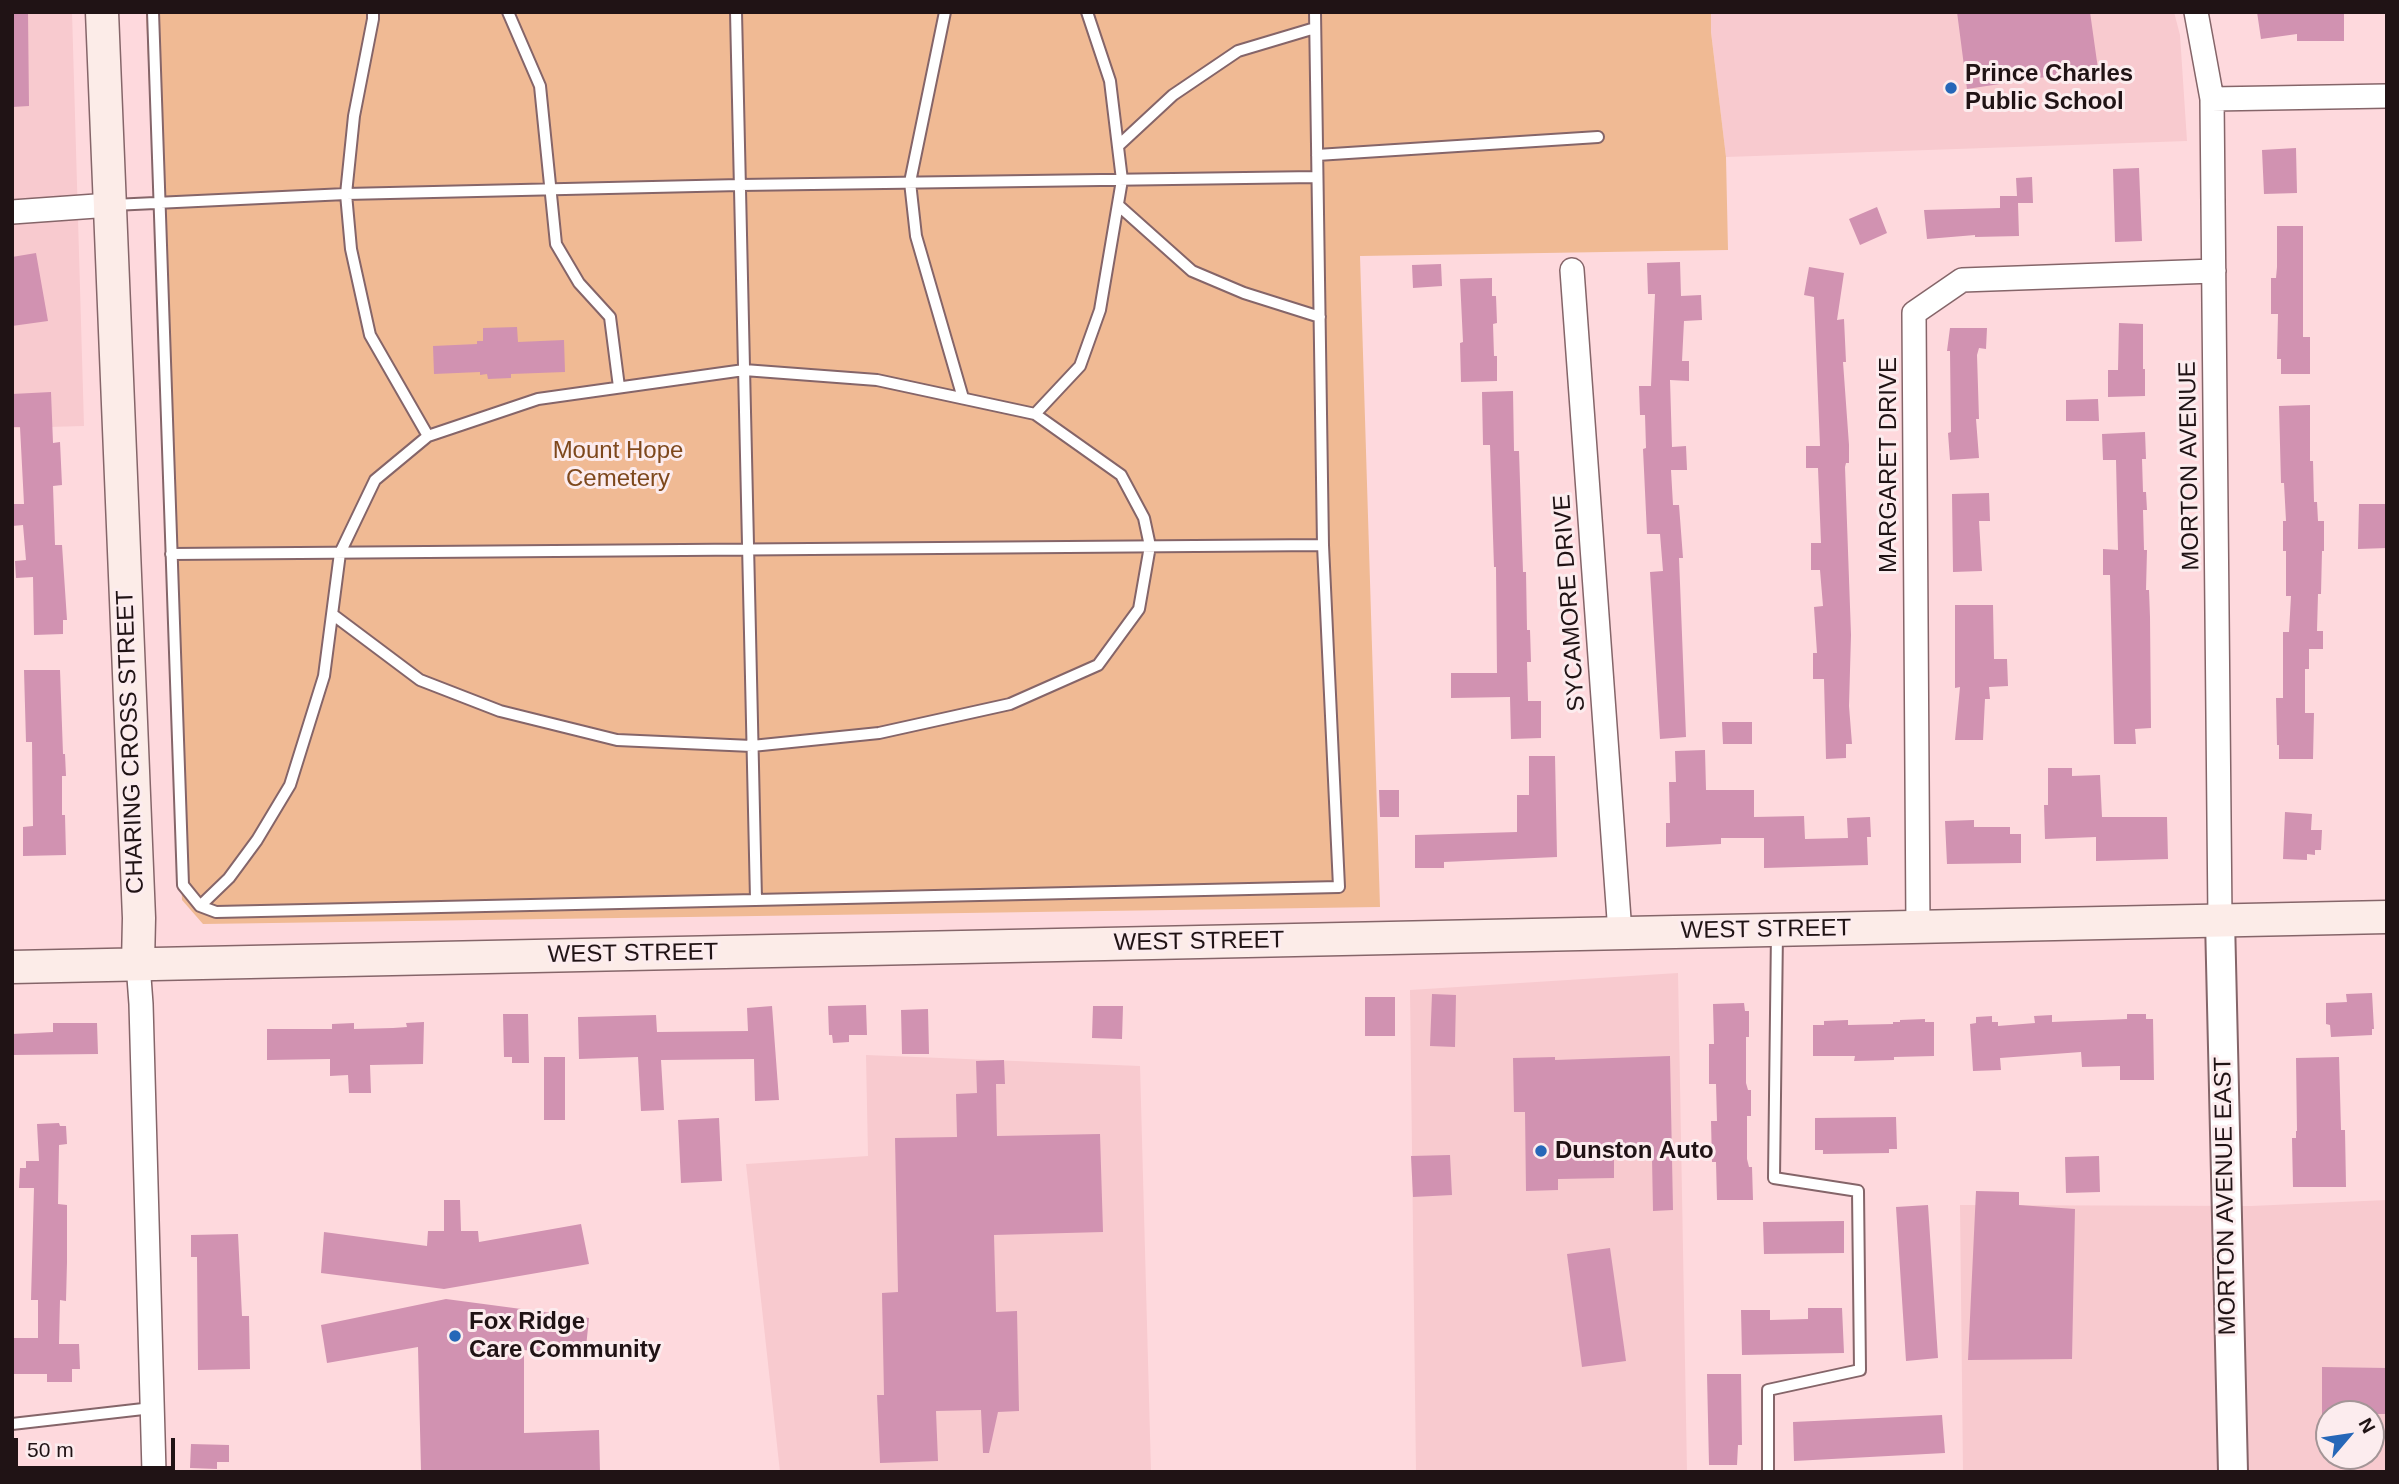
<!DOCTYPE html>
<html>
<head>
<meta charset="utf-8">
<style>
  body { margin:0 }
  #map { position:relative; width:2399px; height:1484px; overflow:hidden; background:#fed9dd; font-family:Helvetica,sans-serif }
  canvas { display:block }
  .frame { position:absolute; inset:0; border:14px solid #201315; pointer-events:none }
  .north { position:absolute; left:2315px; top:1400px; width:70px; height:70px; box-sizing:border-box; background:#fcecee; border:2px solid #a49597; border-radius:50%; rotate:61deg; font-size:19px; font-weight:700; line-height:28px; text-align:center; color:#201315 }
  .north::after { content:''; display:block; margin:auto; width:24px; height:32px; background:#2667b8; clip-path:polygon(50% 0,100% 100%,50% 72%,0 100%) }
  .scale { position:absolute; left:14px; top:1438px; width:161px; height:32px; box-sizing:border-box; border:4px solid #201315; border-top:0; padding-left:9px; font-size:21px; line-height:24px; white-space:nowrap; color:#201315; -webkit-text-stroke:5px #fcecee; paint-order:stroke }
</style>
</head>
<body>
<div id="map">
<canvas width="2399" height="1484"></canvas>
<div class="frame"></div>
<div class="north">N</div>
<div class="scale">50 m</div>
</div>
<script>
const c = document.querySelector('canvas').getContext('2d');
c.lineJoin = 'round';
function fillPath(path, color) { c.fillStyle = color; c.fill(path, 'evenodd'); }
const shape = rows => new Path2D(rows.map(r => 'M' + r).join(''));
function strokePath(path, color, width, dash) { c.strokeStyle = color; c.lineWidth = width; c.lineCap = dash ? 'butt' : 'round'; c.setLineDash(dash || []); c.stroke(path); }
function drawText(font, color, halo, rows, align = 'center') {
  c.font = font + ' Helvetica,sans-serif'; c.lineWidth = 6; c.setLineDash([]); c.textBaseline = 'middle'; c.strokeStyle = halo; c.fillStyle = color; for (const [text, x, y, turn = 0] of rows) {
    c.save(); c.translate(x, y); c.rotate((+turn || 0) * Math.PI / 180); c.textAlign = isNaN(turn) ? turn : align; if (halo) c.strokeText(text, 0, 0); c.fillText(text, 0, 0); c.restore();
  }
}
fillPath(shape([
  [12,12,72,12,84,426,12,428],
  [1711,12,2174,12,2180,35,2187,141,1726,157,1711,32],
  [1678,973,1687,1472,1416,1472,1410,990],
  [866,1055,1140,1066,1151,1472,780,1472,746,1164,868,1156],
  [2387,1200,2387,1472,1963,1472,1960,1205,2251,1206],
  [2329,1414,2371,1414,2371,1456,2329,1456]
]), '#f8cacf');
fillPath(shape([
  [146,12,1711,12,1711,32,1726,157,1728,250,1360,256,1380,907,203,924,182,900]
]), '#f0ba94');
fillPath(shape([
  [12,12,28,12,29,106,12,107],
  [1957,12,2090,12,2098,69,1967,89],
  [2257,12,2344,12,2344,41,2297,41,2297,34,2261,39],
  [2296,148,2297,193,2264,194,2262,150],
  [2139,168,2142,241,2115,242,2113,169],
  [2032,177,2033,203,2018,203,2019,236,1975,237,1975,235,1927,239,1924,210,2000,208,2000,196,2017,196,2016,178],
  [1877,207,1887,233,1860,245,1849,219],
  [2277,226,2303,226,2303,337,2310,337,2310,374,2281,374,2281,359,2277,359,2278,314,2271,314,2271,278,2276,278,2277,267],
  [36,253,48,321,12,326,12,257],
  [1680,262,1681,296,1701,295,1702,320,1684,321,1682,361,1689,361,1689,381,1670,380,1672,447,1686,446,1687,470,1671,470,1673,505,1679,505,1683,558,1679,558,1686,737,1660,739,1650,572,1663,571,1660,534,1647,534,1643,449,1646,448,1645,415,1640,415,1639,386,1651,386,1655,294,1648,294,1647,263],
  [1441,264,1442,286,1413,288,1412,265],
  [1809,267,1844,273,1837,320,1844,319,1846,362,1843,362,1849,445,1849,463,1846,463,1845,467,1851,635,1849,706,1852,744,1846,744,1846,758,1826,759,1824,679,1813,679,1813,653,1817,653,1814,607,1823,606,1820,570,1811,570,1811,543,1821,543,1818,468,1806,468,1806,446,1820,446,1814,297,1804,295],
  [1492,278,1492,296,1496,296,1497,323,1493,324,1494,356,1497,356,1497,381,1461,382,1460,343,1463,342,1460,279],
  [2119,323,2143,324,2143,369,2145,369,2145,396,2108,397,2108,370,2118,370],
  [517,327,518,342,564,340,565,372,511,374,511,378,488,379,487,374,480,375,480,372,434,374,433,346,477,344,477,341,483,341,483,328],
  [1950,328,1987,328,1986,349,1979,348,1977,355,1979,419,1976,419,1979,458,1950,460,1948,433,1951,432,1950,351,1947,351],
  [1513,391,1514,451,1519,451,1523,572,1526,572,1527,630,1530,630,1531,662,1527,662,1528,701,1541,701,1541,738,1511,739,1510,697,1451,698,1451,673,1497,673,1496,567,1494,567,1490,445,1483,445,1482,392],
  [51,392,53,443,60,442,62,485,53,486,55,545,62,545,67,620,63,620,63,634,34,635,33,577,16,578,15,561,26,560,23,525,12,526,12,504,24,504,20,427,12,427,12,394],
  [2098,399,2099,421,2066,421,2066,400],
  [2310,405,2310,461,2313,461,2314,502,2317,502,2318,521,2324,521,2324,551,2322,551,2321,594,2318,594,2317,631,2323,631,2323,649,2309,649,2309,669,2305,669,2305,713,2314,713,2313,759,2279,759,2279,745,2277,745,2276,698,2283,698,2283,632,2289,632,2291,596,2286,596,2286,551,2283,551,2283,521,2286,521,2284,483,2281,483,2279,406],
  [2145,432,2146,459,2142,459,2143,492,2146,492,2147,510,2143,510,2144,550,2147,550,2146,590,2149,590,2150,617,2151,728,2135,729,2136,744,2114,744,2110,575,2103,575,2103,549,2118,550,2116,460,2103,460,2102,434],
  [1989,493,1990,521,1979,521,1982,571,1953,572,1952,494],
  [2359,504,2385,504,2387,548,2358,549],
  [1955,605,1993,605,1994,659,2007,659,2008,686,1989,687,1990,699,1985,699,1983,740,1955,740,1960,687,1955,688],
  [24,670,60,670,63,754,65,754,66,776,62,776,62,815,65,815,66,855,23,856,23,827,33,826,32,742,26,742],
  [1722,722,1752,722,1752,744,1723,744],
  [1705,750,1706,790,1754,790,1754,817,1804,816,1805,839,1848,838,1847,818,1870,817,1871,837,1867,837,1868,865,1764,868,1764,838,1721,838,1721,844,1666,847,1666,823,1670,823,1669,782,1676,782,1675,751],
  [1529,756,1555,756,1557,857,1444,862,1444,868,1415,868,1415,835,1517,832,1517,795,1529,795],
  [2048,768,2072,768,2072,776,2100,775,2102,817,2167,817,2168,859,2096,861,2096,837,2045,839,2044,805,2048,805],
  [1379,790,1399,790,1399,817,1380,817],
  [2285,812,2312,814,2311,830,2322,830,2321,850,2315,850,2315,855,2307,854,2307,860,2283,859],
  [1974,820,1974,827,2010,827,2010,834,2021,834,2021,863,1947,864,1945,821],
  [2372,993,2374,1029,2372,1029,2372,1035,2331,1037,2330,1025,2326,1024,2326,1003,2347,1002,2346,994],
  [1432,994,1456,995,1455,1047,1430,1046],
  [1365,997,1395,997,1395,1036,1365,1036],
  [1744,1003,1745,1011,1749,1011,1749,1037,1746,1037,1746,1083,1748,1090,1751,1090,1751,1116,1747,1116,1747,1159,1749,1167,1752,1167,1753,1200,1717,1200,1716,1162,1712,1162,1711,1121,1717,1121,1716,1084,1709,1084,1709,1044,1714,1044,1713,1004],
  [866,1005,867,1035,849,1035,849,1042,833,1043,832,1035,829,1035,828,1006],
  [772,1006,779,1100,755,1101,754,1059,661,1060,664,1110,641,1111,638,1057,579,1059,578,1017,656,1015,657,1032,748,1031,747,1008],
  [1093,1006,1123,1006,1122,1039,1092,1038],
  [928,1009,929,1054,902,1054,901,1010],
  [503,1014,528,1014,529,1063,512,1063,512,1057,504,1057],
  [2127,1014,2146,1014,2146,1019,2153,1019,2154,1080,2120,1080,2120,1066,2082,1067,2081,1052,2000,1058,2001,1070,1973,1071,1970,1024,1976,1023,1976,1017,1992,1016,1992,1022,1998,1022,1998,1026,2035,1023,2034,1016,2052,1015,2052,1022,2127,1019],
  [1925,1019,1925,1022,1934,1022,1934,1056,1894,1057,1894,1060,1854,1061,1855,1056,1813,1056,1813,1025,1824,1025,1824,1021,1848,1020,1848,1025,1893,1024,1893,1022,1900,1022,1900,1020],
  [424,1022,423,1064,370,1065,371,1093,349,1093,348,1075,330,1076,330,1059,267,1060,267,1029,332,1029,332,1024,354,1023,354,1029,393,1028,407,1027,406,1023],
  [53,1023,97,1023,98,1054,12,1055,12,1034,53,1032],
  [1670,1056,1673,1210,1653,1211,1652,1158,1614,1158,1614,1178,1558,1179,1558,1190,1526,1191,1525,1112,1514,1112,1513,1058,1555,1057,1555,1060],
  [544,1057,565,1057,565,1120,544,1120],
  [2339,1057,2341,1130,2345,1130,2346,1187,2293,1187,2292,1138,2296,1138,2296,1131,2297,1131,2296,1058],
  [1004,1060,1005,1084,996,1084,997,1136,1100,1134,1103,1232,994,1235,996,1312,1017,1311,1019,1411,998,1412,989,1453,983,1453,981,1410,936,1411,938,1461,880,1463,877,1395,884,1395,882,1293,898,1292,895,1138,957,1137,956,1094,977,1093,976,1061],
  [1896,1117,1897,1149,1889,1149,1889,1153,1823,1154,1823,1150,1815,1150,1815,1118],
  [719,1118,722,1181,681,1183,678,1120],
  [59,1123,60,1126,66,1126,67,1144,59,1145,58,1204,67,1205,67,1262,66,1301,60,1300,59,1344,79,1344,80,1369,72,1369,72,1382,47,1382,47,1374,12,1374,12,1338,38,1338,38,1300,31,1300,34,1188,19,1188,20,1168,26,1168,26,1161,39,1161,37,1124],
  [1450,1155,1452,1195,1413,1197,1411,1156],
  [2099,1156,2100,1192,2066,1193,2065,1157],
  [1976,1191,2019,1192,2019,1205,2075,1209,2072,1359,1968,1360],
  [444,1200,460,1200,461,1231,478,1231,479,1242,581,1224,589,1264,444,1289,321,1273,324,1232,427,1246,428,1231,444,1231],
  [1928,1205,1938,1358,1906,1361,1896,1207],
  [1844,1221,1844,1253,1764,1254,1763,1222],
  [238,1234,242,1316,249,1316,250,1369,198,1370,197,1257,191,1257,191,1235],
  [1610,1248,1626,1361,1582,1367,1567,1254],
  [446,1299,589,1318,585,1357,524,1350,524,1433,599,1430,600,1472,430,1472,430,1470,421,1470,418,1347,327,1363,321,1325],
  [1808,1308,1842,1308,1844,1353,1742,1355,1741,1310,1770,1310,1770,1320,1808,1319],
  [2322,1367,2387,1368,2387,1414,2322,1414],
  [1707,1374,1741,1374,1742,1445,1738,1445,1737,1465,1709,1465],
  [1942,1415,1945,1453,1794,1461,1793,1422],
  [191,1444,229,1445,229,1462,217,1462,217,1469,190,1468]
]), '#d192b1');
const service = shape([
  [153,12,183,885,200,906,216,912,1339,887,1323,545,1315,12],
  [373,12,373,19,354,116,346,194,351,249,370,335,428,436],
  [508,12,540,86,556,244,579,283,610,317,619,387],
  [736,12,756,899],
  [945,12,910,182,916,236,963,398],
  [1118,146,1173,95,1238,51,1315,28],
  [1317,155,1598,137],
  [113,205,346,194,740,185,1317,177],
  [1118,205,1192,271,1244,293,1320,317],
  [1035,414,1080,366,1100,310,1122,180,1110,81,1087,12],
  [171,554,1323,545],
  [200,906,229,878,257,840,290,785,324,676,340,553,375,480,428,436,538,399,744,370,877,380,1035,414,1121,475,1144,518,1150,546,1139,609,1098,665,1010,704,879,733,752,746,617,740,500,711,420,680,332,614],
  [12,1424,152,1408],
  [1768,1472,1768,1390,1860,1370,1858,1191,1774,1178,1777,931]
]);
const minor = shape([
  [2196,12,2212,99,2220,920],
  [2212,99,2387,96],
  [12,212,110,205],
  [1572,270,1620,933],
  [1918,927,1914,313,1962,280,2214,271],
  [138,964,141,1004,154,1472]
]);
const tertiary = shape([
  [2220,920,2233,1472]
]);
const secondary = shape([
  [102,12,139,918,138,964],
  [12,967,2387,917]
]);
strokePath(service, '#856569', 14);
strokePath(minor, '#856569', 26);
strokePath(tertiary, '#856569', 32);
strokePath(secondary, '#856569', 35);
strokePath(service, '#fff', 10);
strokePath(minor, '#fff', 23);
strokePath(tertiary, '#fff', 28);
strokePath(secondary, '#fcece8', 32);
for (const [x, y, r, color] of [
  [1951,88,7,"#2667b8"],
  [1541,1151,7,"#2667b8"],
  [455,1336,7,"#2667b8"]
]) { const dot = new Path2D(); dot.arc(x, y, r, 0, 2 * Math.PI); c.fillStyle = color; c.fill(dot); strokePath(dot, '#fcecee', 2.5); }
drawText('bold 24px', '#201315', '#fcecee', [
  ["Prince Charles",1965,74],
  ["Public School",1965,102],
  ["Dunston Auto",1555,1151],
  ["Fox Ridge",469,1322],
  ["Care Community",469,1350]
], 'left');
drawText('24px', '#7e481c', '#fcecee', [
  ["Mount Hope",618,451],
  ["Cemetery",618,479]
]);
drawText('24px', '#201315', '#fcecee', [
  ["MARGARET DRIVE",1889,465,-90],
  ["MORTON AVENUE",2190,466,-91],
  ["SYCAMORE DRIVE",1570,603,-94],
  ["CHARING CROSS STREET",131,742,-92],
  ["WEST STREET",1766,930,-1],
  ["WEST STREET",1199,942,-1],
  ["WEST STREET",633,954,-1],
  ["MORTON AVENUE EAST",2226,1196,-91]
]);
</script>
</body>
</html>
